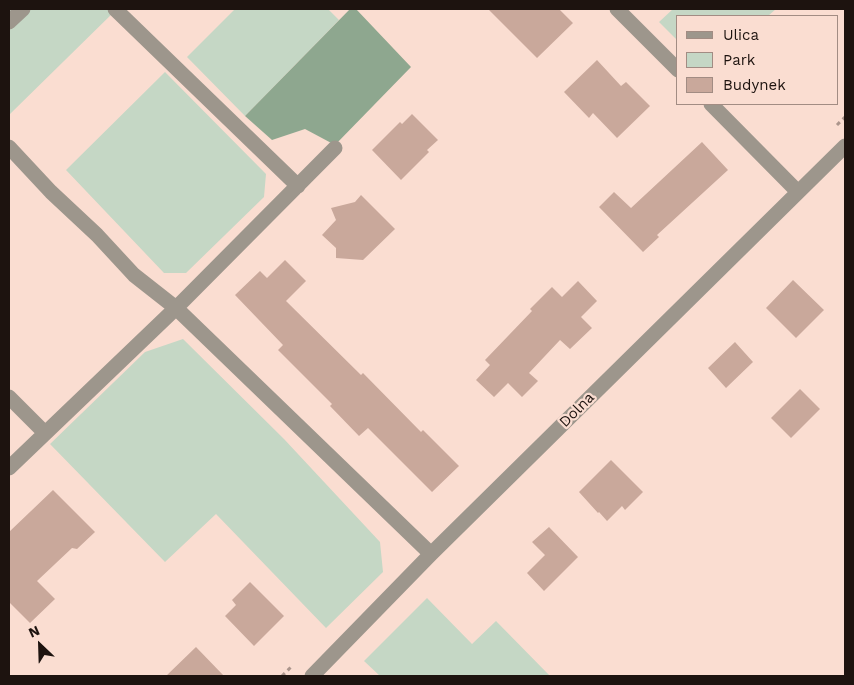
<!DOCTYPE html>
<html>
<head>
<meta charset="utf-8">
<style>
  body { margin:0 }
  #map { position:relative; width:854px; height:685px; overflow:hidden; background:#faddd1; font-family:"Work Sans",sans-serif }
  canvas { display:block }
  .frame { position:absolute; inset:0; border:10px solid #1d130f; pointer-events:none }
  .legend { position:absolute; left:676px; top:15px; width:162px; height:90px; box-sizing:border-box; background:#faddd1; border:1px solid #a28c83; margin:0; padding:6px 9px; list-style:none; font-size:15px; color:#1d130f }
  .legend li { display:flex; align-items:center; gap:10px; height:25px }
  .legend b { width:25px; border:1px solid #a28c83 }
  .north { position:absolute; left:15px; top:620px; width:50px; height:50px; -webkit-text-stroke:4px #faddd1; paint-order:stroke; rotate:336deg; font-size:14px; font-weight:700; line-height:20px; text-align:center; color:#1d130f }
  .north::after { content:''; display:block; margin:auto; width:18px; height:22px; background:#1d130f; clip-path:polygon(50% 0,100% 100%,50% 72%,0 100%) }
</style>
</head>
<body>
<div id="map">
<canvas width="854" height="685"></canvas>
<div class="frame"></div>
<ul class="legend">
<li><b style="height:6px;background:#9d968c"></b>Ulica</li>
<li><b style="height:14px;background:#c5d7c5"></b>Park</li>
<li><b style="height:14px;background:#c9a89b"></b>Budynek</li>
</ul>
<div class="north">N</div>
</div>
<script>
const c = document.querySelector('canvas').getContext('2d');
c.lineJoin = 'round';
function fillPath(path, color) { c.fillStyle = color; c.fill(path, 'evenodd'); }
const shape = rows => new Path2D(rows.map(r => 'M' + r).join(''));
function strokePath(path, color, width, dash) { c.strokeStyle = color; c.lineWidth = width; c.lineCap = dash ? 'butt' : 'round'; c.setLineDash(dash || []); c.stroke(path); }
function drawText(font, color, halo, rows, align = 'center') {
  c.font = font + ' "Work Sans",sans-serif'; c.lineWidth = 4.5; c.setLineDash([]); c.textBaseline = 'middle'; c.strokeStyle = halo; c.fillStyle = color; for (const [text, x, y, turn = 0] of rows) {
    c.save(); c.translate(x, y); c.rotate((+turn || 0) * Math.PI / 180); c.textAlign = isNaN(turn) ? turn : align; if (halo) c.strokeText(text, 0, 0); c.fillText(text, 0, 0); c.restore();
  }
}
fillPath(shape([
  [9,9,117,9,10,114],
  [235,9,328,9,339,20,245,116,187,57],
  [673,9,776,9,768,16,678,16,678,41,659,22],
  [165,72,266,174,264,197,186,273,164,273,66,170],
  [183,339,284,439,380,542,383,572,326,628,216,514,165,562,50,444,145,352],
  [427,598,472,644,496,621,550,676,380,676,364,661]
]), '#c5d7c5');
fillPath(shape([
  [350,9,356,9,411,67,335,145,305,129,272,140,245,116]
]), '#8ea78f');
fillPath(shape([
  [488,9,559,9,573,23,537,58],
  [597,60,621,86,626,82,650,106,617,138,593,113,589,118,564,92],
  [412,114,438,140,427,150,429,152,401,180,372,150,400,122,402,124],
  [702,142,728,170,657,235,659,237,643,252,599,207,614,192,631,208],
  [361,195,395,229,363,260,336,258,336,248,322,235,336,220,331,208,355,202],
  [285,260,306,281,286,301,361,375,363,373,421,432,423,430,459,466,432,492,368,428,359,436,330,406,332,404,278,350,283,345,235,295,260,271,267,278],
  [793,280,824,310,796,338,766,308],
  [578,281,597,301,581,317,592,328,570,349,560,340,529,373,538,381,522,397,508,383,494,397,476,380,490,365,485,360,532,311,530,309,552,287,562,297],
  [735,342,753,362,726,388,708,368],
  [800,389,820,409,791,438,771,418],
  [611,460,643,492,625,510,622,506,607,521,599,512,598,513,579,492],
  [53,490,95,532,77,549,72,548,37,581,55,599,30,623,9,602,9,532],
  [549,527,578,557,544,591,527,573,545,555,532,542],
  [250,582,284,616,254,646,225,616,236,605,232,600],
  [196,647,224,676,166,676]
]), '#c9a89b');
strokePath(shape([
  [837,125,845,117],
  [282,676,291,667]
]), '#ab958c', 3, [4, 4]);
strokePath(shape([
  [115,9,298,186],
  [617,9,678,70],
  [9,22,23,9],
  [711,104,798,192],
  [9,147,51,192,97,235,134,275,176,308,431,554],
  [9,397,45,433],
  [9,468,176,308,335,148],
  [312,676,431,554,845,146]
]), '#9d968c', 15);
drawText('15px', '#1d130f', '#faddd1', [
  ["Dolna",577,410,-45]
]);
</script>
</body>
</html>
